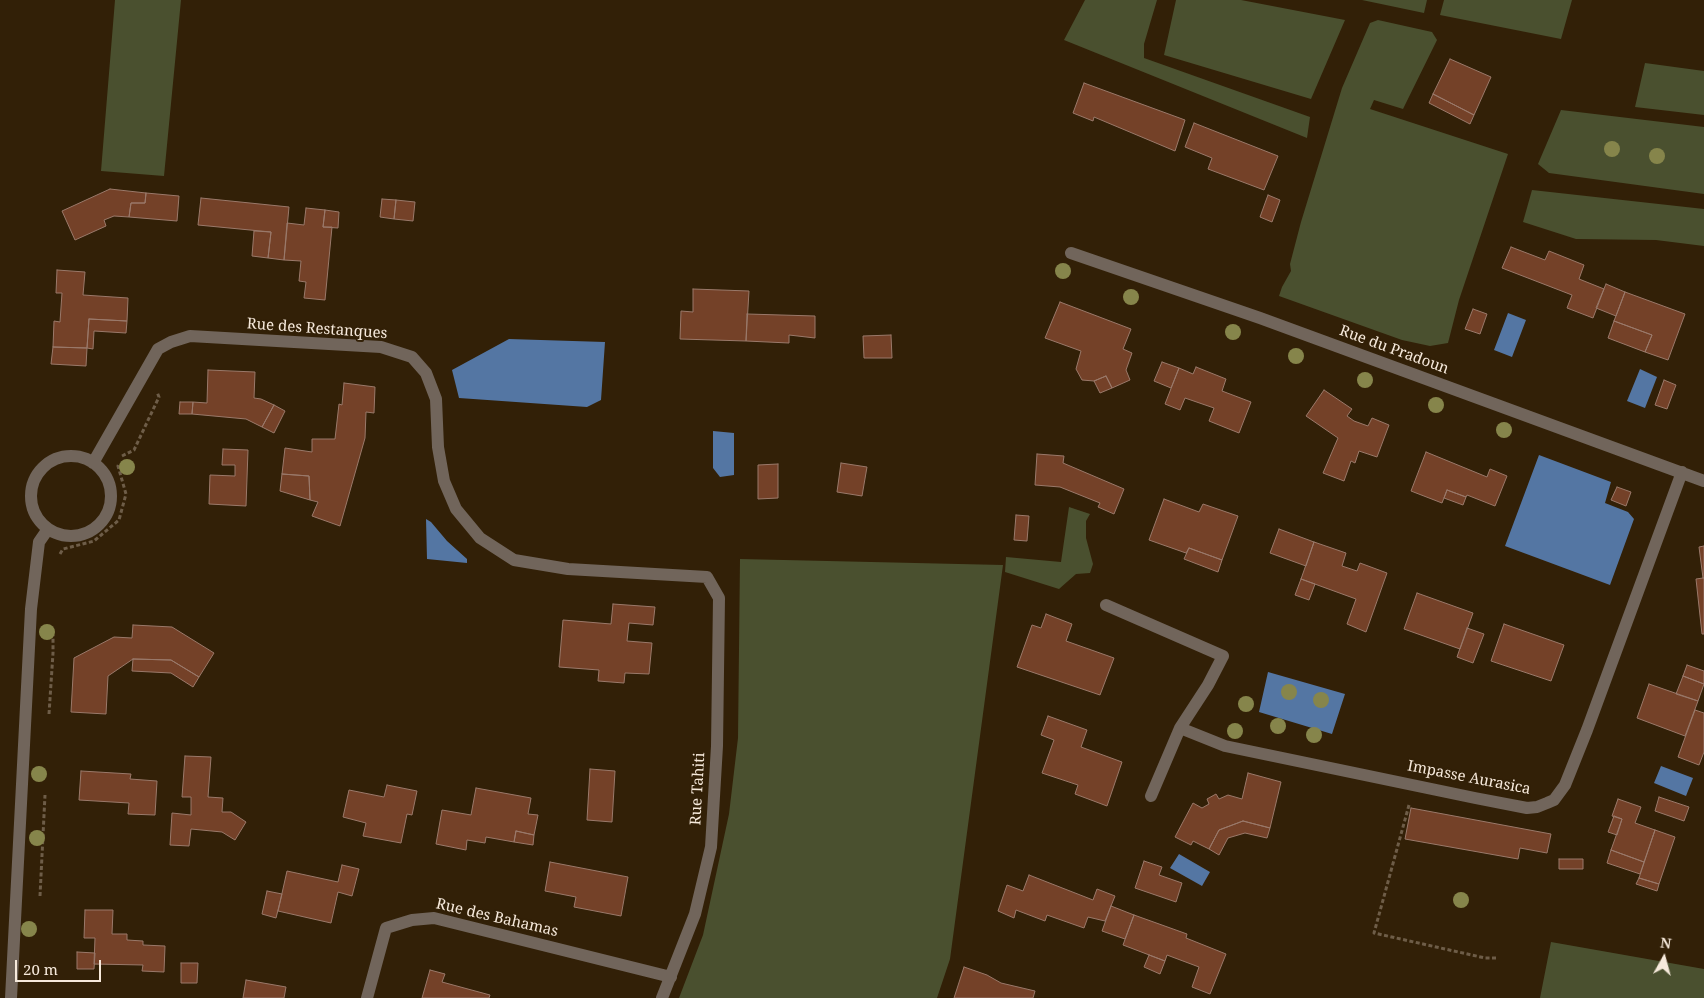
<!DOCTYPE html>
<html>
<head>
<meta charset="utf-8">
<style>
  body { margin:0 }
  #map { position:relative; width:1704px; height:998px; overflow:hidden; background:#322007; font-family:"Noto Serif",serif }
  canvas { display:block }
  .north { position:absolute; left:1639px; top:933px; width:50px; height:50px; -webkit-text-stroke:4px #322007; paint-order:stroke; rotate:7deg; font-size:14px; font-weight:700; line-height:20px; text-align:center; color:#f6e9db }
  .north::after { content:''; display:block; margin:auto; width:18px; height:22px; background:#f6e9db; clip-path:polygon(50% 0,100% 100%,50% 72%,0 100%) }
  .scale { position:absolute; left:15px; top:960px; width:86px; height:22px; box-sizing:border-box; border:2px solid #f6e9db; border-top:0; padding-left:6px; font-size:15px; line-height:18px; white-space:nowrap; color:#f6e9db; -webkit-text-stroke:4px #322007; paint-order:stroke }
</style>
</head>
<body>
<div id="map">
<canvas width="1704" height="998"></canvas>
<div class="north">N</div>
<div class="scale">20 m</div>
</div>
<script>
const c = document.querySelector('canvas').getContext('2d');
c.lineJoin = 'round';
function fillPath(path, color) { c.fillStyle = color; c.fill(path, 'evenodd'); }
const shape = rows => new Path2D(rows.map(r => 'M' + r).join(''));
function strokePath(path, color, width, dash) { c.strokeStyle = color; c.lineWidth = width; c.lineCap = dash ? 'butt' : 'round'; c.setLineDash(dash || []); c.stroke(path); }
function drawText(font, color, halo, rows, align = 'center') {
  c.font = font + ' "Noto Serif",serif'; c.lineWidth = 4; c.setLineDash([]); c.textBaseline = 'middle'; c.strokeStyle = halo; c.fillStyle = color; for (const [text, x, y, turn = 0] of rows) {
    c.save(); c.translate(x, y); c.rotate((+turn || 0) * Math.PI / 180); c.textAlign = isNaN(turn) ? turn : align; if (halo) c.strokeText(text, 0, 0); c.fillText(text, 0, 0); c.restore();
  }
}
fillPath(shape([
  [115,0,181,0,164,176,101,171],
  [1085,0,1157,0,1144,44,1144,58,1310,117,1307,138,1064,40],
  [1176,0,1241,0,1345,20,1311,99,1164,55],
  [1362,0,1427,0,1424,13],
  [1444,0,1572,0,1561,39,1440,15],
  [1378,20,1432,32,1437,40,1403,109,1374,100,1370,109,1508,154,1459,300,1448,343,1430,346,1402,340,1279,296,1282,287,1291,271,1290,264,1301,222,1342,88,1370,23],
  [1645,63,1704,71,1704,115,1635,107],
  [1561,110,1704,127,1704,194,1549,173,1538,164],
  [1532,190,1704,209,1704,246,1656,240,1576,239,1523,222],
  [1069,507,1090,514,1086,521,1086,538,1093,564,1090,573,1076,574,1059,589,1005,572,1006,557,1061,562],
  [740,559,1003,565,950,959,937,998,679,998,703,935,729,814,738,738],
  [1551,942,1704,969,1704,998,1540,998]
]), '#4a502f');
fillPath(shape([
  [1508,313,1526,320,1512,357,1494,350],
  [509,339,605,342,601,400,587,407,459,398,452,370],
  [1640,369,1657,377,1645,408,1627,401],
  [713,431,734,433,734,475,720,477,713,468],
  [1539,455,1611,482,1605,503,1628,512,1634,519,1610,585,1505,546],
  [426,519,431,522,447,541,467,559,467,563,427,559],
  [1268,672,1345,694,1332,734,1259,712],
  [1661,766,1693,778,1686,796,1654,783],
  [1179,854,1210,872,1202,886,1170,868]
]), '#5476a3');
const building = shape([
  [1450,59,1491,77,1474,115,1433,94,1450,59],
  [1084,83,1185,120,1175,151,1094,117,1093,121,1073,113,1084,83],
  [1433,94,1474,115,1470,124,1429,103,1433,94],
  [1194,123,1278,156,1264,190,1208,169,1212,158,1185,147,1194,123],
  [110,189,146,193,145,203,131,203,129,217,114,216,104,220,106,226,75,240,62,211,110,189],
  [146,193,179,196,177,221,129,217,131,203,145,203,146,193],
  [1268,195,1280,200,1272,222,1260,217,1268,195],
  [201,198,289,207,284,260,268,258,271,232,198,225,201,198],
  [382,199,396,200,394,219,380,217,382,199],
  [396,200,415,202,413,221,394,219,396,200],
  [306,208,325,210,323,227,332,227,325,300,304,298,306,282,299,281,301,261,284,260,287,223,304,225,306,208],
  [325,210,339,212,338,228,323,227,325,210],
  [254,231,271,232,268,258,252,256,254,231],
  [1511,247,1545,260,1549,251,1584,265,1579,279,1604,289,1593,318,1567,308,1572,295,1502,268,1511,247],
  [57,270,85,272,83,295,128,298,127,321,89,319,87,348,53,347,54,321,60,322,62,293,56,293,57,270],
  [1606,284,1625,292,1616,316,1596,308,1606,284],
  [693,289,749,291,746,341,680,339,681,311,693,312,693,289],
  [1625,292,1685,314,1668,360,1645,352,1652,335,1614,321,1625,292],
  [1060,302,1131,329,1123,349,1132,353,1126,370,1130,380,1112,388,1106,376,1094,381,1082,380,1076,369,1081,351,1045,338,1060,302],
  [1473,309,1487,314,1480,334,1465,329,1473,309],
  [747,314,815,316,815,338,789,335,789,343,746,341,747,314],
  [89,319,127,321,126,333,94,331,93,349,87,348,89,319],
  [1614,321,1652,335,1645,352,1608,338,1614,321],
  [891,335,892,358,864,358,863,336,891,335],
  [53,347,87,348,86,366,51,364,53,347],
  [1162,362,1179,368,1171,388,1154,381,1162,362],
  [1196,367,1226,379,1222,391,1251,402,1239,433,1209,421,1214,408,1185,398,1180,410,1165,404,1179,368,1193,374,1196,367],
  [208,370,255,372,254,398,261,399,274,405,262,427,246,419,192,414,193,402,207,403,208,370],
  [1106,376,1112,388,1100,393,1094,381,1106,376],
  [1664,380,1676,385,1667,409,1655,405,1664,380],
  [344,383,375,387,374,413,366,412,365,438,340,526,312,516,318,502,310,500,309,476,282,474,285,448,312,452,312,439,335,439,339,404,342,405,344,383],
  [1324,390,1352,409,1347,416,1354,421,1368,426,1372,418,1389,425,1377,457,1359,451,1355,463,1351,461,1344,481,1323,473,1338,438,1306,416,1324,390],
  [180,402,193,402,192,414,179,414,180,402],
  [274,405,285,411,274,433,262,427,274,405],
  [223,449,248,450,246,506,209,504,210,475,235,476,235,465,222,465,223,449],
  [1426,452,1487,477,1490,469,1507,476,1495,506,1467,495,1466,497,1447,490,1442,503,1411,491,1426,452],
  [1037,454,1064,456,1063,463,1124,489,1114,514,1098,507,1100,503,1060,487,1035,485,1037,454],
  [841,463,867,467,862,496,837,492,841,463],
  [778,464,778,498,758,499,758,465,778,464],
  [282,474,309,476,310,500,280,491,282,474],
  [1617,487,1631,492,1626,506,1611,500,1617,487],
  [1447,490,1466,497,1463,505,1444,498,1447,490],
  [1164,499,1199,512,1203,504,1238,516,1222,560,1189,548,1186,553,1149,540,1164,499],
  [1016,515,1029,516,1027,541,1014,540,1016,515],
  [1279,529,1314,542,1306,566,1270,553,1279,529],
  [1314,542,1346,553,1342,566,1357,571,1360,563,1387,573,1366,632,1347,624,1356,599,1301,579,1314,542],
  [1704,546,1704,578,1703,578,1699,547,1704,546],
  [1189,548,1222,560,1218,572,1184,559,1189,548],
  [1703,578,1704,578,1704,634,1702,634,1696,579,1703,578],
  [1301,579,1315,584,1309,600,1295,595,1301,579],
  [1417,593,1473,613,1460,649,1404,629,1417,593],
  [613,604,655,607,653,625,629,623,627,641,652,643,649,674,625,673,624,683,598,681,599,670,559,667,563,620,611,624,613,604],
  [1046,614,1072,624,1066,641,1114,658,1100,695,1017,667,1032,625,1041,628,1046,614],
  [1504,624,1564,645,1551,681,1491,661,1504,624],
  [133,625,172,627,214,653,199,677,171,660,133,659,108,676,106,714,71,712,74,658,114,637,132,638,133,625],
  [1467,628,1484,634,1473,663,1457,657,1467,628],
  [133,659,171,660,199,677,193,687,171,673,132,671,133,659],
  [1687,665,1704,671,1704,684,1683,676,1687,665],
  [1683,676,1704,684,1698,701,1676,694,1683,676],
  [1649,684,1698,701,1685,736,1637,718,1649,684],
  [1695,710,1704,713,1704,752,1699,765,1678,757,1695,710],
  [1048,716,1087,730,1081,747,1122,762,1107,806,1075,794,1078,785,1042,773,1054,740,1041,735,1048,716],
  [185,756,211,757,208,797,223,798,222,812,231,812,246,822,235,840,222,832,191,829,189,846,170,845,172,813,191,815,191,797,182,797,185,756],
  [590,769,615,771,612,822,587,820,590,769],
  [81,771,131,774,130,779,157,781,155,815,128,814,129,803,79,800,81,771],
  [1248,773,1281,782,1270,828,1243,821,1219,830,1209,849,1193,841,1191,845,1175,837,1193,803,1202,808,1209,804,1207,799,1216,794,1219,799,1228,795,1242,799,1248,773],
  [387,785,417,791,412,815,407,814,401,843,363,836,366,823,343,817,349,790,384,797,387,785],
  [476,788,531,798,528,814,538,815,534,835,516,831,514,842,486,837,485,843,467,840,466,850,436,844,442,810,471,815,476,788],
  [1659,797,1689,807,1684,821,1655,811,1659,797],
  [1618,799,1641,807,1635,823,1655,830,1644,862,1611,850,1622,819,1612,816,1618,799],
  [1411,808,1551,834,1547,853,1520,848,1518,859,1405,839,1411,808],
  [1614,816,1622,819,1617,835,1608,832,1614,816],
  [1243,821,1270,828,1267,838,1245,833,1228,838,1219,855,1209,849,1219,830,1243,821],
  [1655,830,1675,837,1659,884,1639,878,1655,830],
  [516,831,534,835,533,845,514,842,516,831],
  [1611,850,1644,862,1640,874,1607,863,1611,850],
  [1559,859,1583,859,1583,869,1559,869,1559,859],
  [1144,861,1162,867,1159,875,1182,883,1176,902,1135,888,1144,861],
  [550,862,628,877,621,916,574,907,576,897,545,891,550,862],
  [342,865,359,869,352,896,338,892,331,923,278,911,287,871,338,882,342,865],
  [1029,875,1093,900,1097,889,1115,896,1105,921,1088,917,1084,928,1047,915,1045,921,1016,910,1014,918,998,911,1007,885,1023,891,1029,875],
  [1639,878,1659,884,1657,891,1636,884,1639,878],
  [267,891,282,894,276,918,262,914,267,891],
  [1111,906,1134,915,1125,939,1102,931,1111,906],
  [85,910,113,910,112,934,127,934,127,940,143,941,143,945,165,946,164,972,142,971,143,965,94,964,95,938,84,938,85,910],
  [1134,915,1187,934,1186,938,1226,954,1210,994,1192,987,1199,967,1167,955,1165,961,1123,945,1134,915],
  [77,952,95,953,94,969,77,969,77,952],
  [1149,955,1165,961,1160,974,1144,967,1149,955],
  [181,963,198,963,197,983,181,983,181,963],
  [964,967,987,975,1001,983,1035,991,1033,998,954,998,964,967],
  [430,970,445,974,442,982,490,995,489,998,422,998,430,970],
  [246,980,286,987,284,998,243,998,246,980]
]);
fillPath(building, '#744128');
strokePath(building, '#9a796a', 1);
strokePath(shape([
  [122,456,134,450,159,397,157,392],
  [60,554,63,549,94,541,119,520,126,494,118,466,119,463],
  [49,714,53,653,53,635],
  [1409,805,1374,933,1485,958,1498,958],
  [40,896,45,795]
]), '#6e5d48', 3, [4, 2.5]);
strokePath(shape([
  [1071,253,1260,318,1704,481],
  '31 496a40 40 0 1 1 80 0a40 40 0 1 1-80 0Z',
  [93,463,158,349,171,342,190,336,381,347,412,357,426,373,436,399,438,447,444,481,456,509,480,538,514,560,568,569,707,577,719,598,717,746,711,847,695,914,662,998],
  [1106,605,1223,656,1208,685,1180,728,1151,796],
  [1180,728,1225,746,1475,798,1527,808,1537,807,1547,803,1554,800,1565,785,1587,730,1682,472],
  [11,998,31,609,39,542,48,529],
  [367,998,386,928,412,920,434,918,671,977]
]), '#71655b', 12);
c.fillStyle = '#86854b';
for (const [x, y] of [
  [1612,149],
  [1657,156],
  [1063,271],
  [1131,297],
  [1233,332],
  [1296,356],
  [1365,380],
  [1436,405],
  [1504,430],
  [127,467],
  [47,632],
  [1289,692],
  [1321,700],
  [1246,704],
  [1278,726],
  [1235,731],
  [1314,735],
  [39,774],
  [37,838],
  [1461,900],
  [29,929]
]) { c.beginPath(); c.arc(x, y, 8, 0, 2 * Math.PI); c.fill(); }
drawText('15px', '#f6e9db', '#322007', [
  ["Rue des Restanques",317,329,4],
  ["Rue du Pradoun",1394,350,20],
  ["Impasse Aurasica",1469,778,11],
  ["Rue Tahiti",698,789,-87],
  ["Rue des Bahamas",497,918,13]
]);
</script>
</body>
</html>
